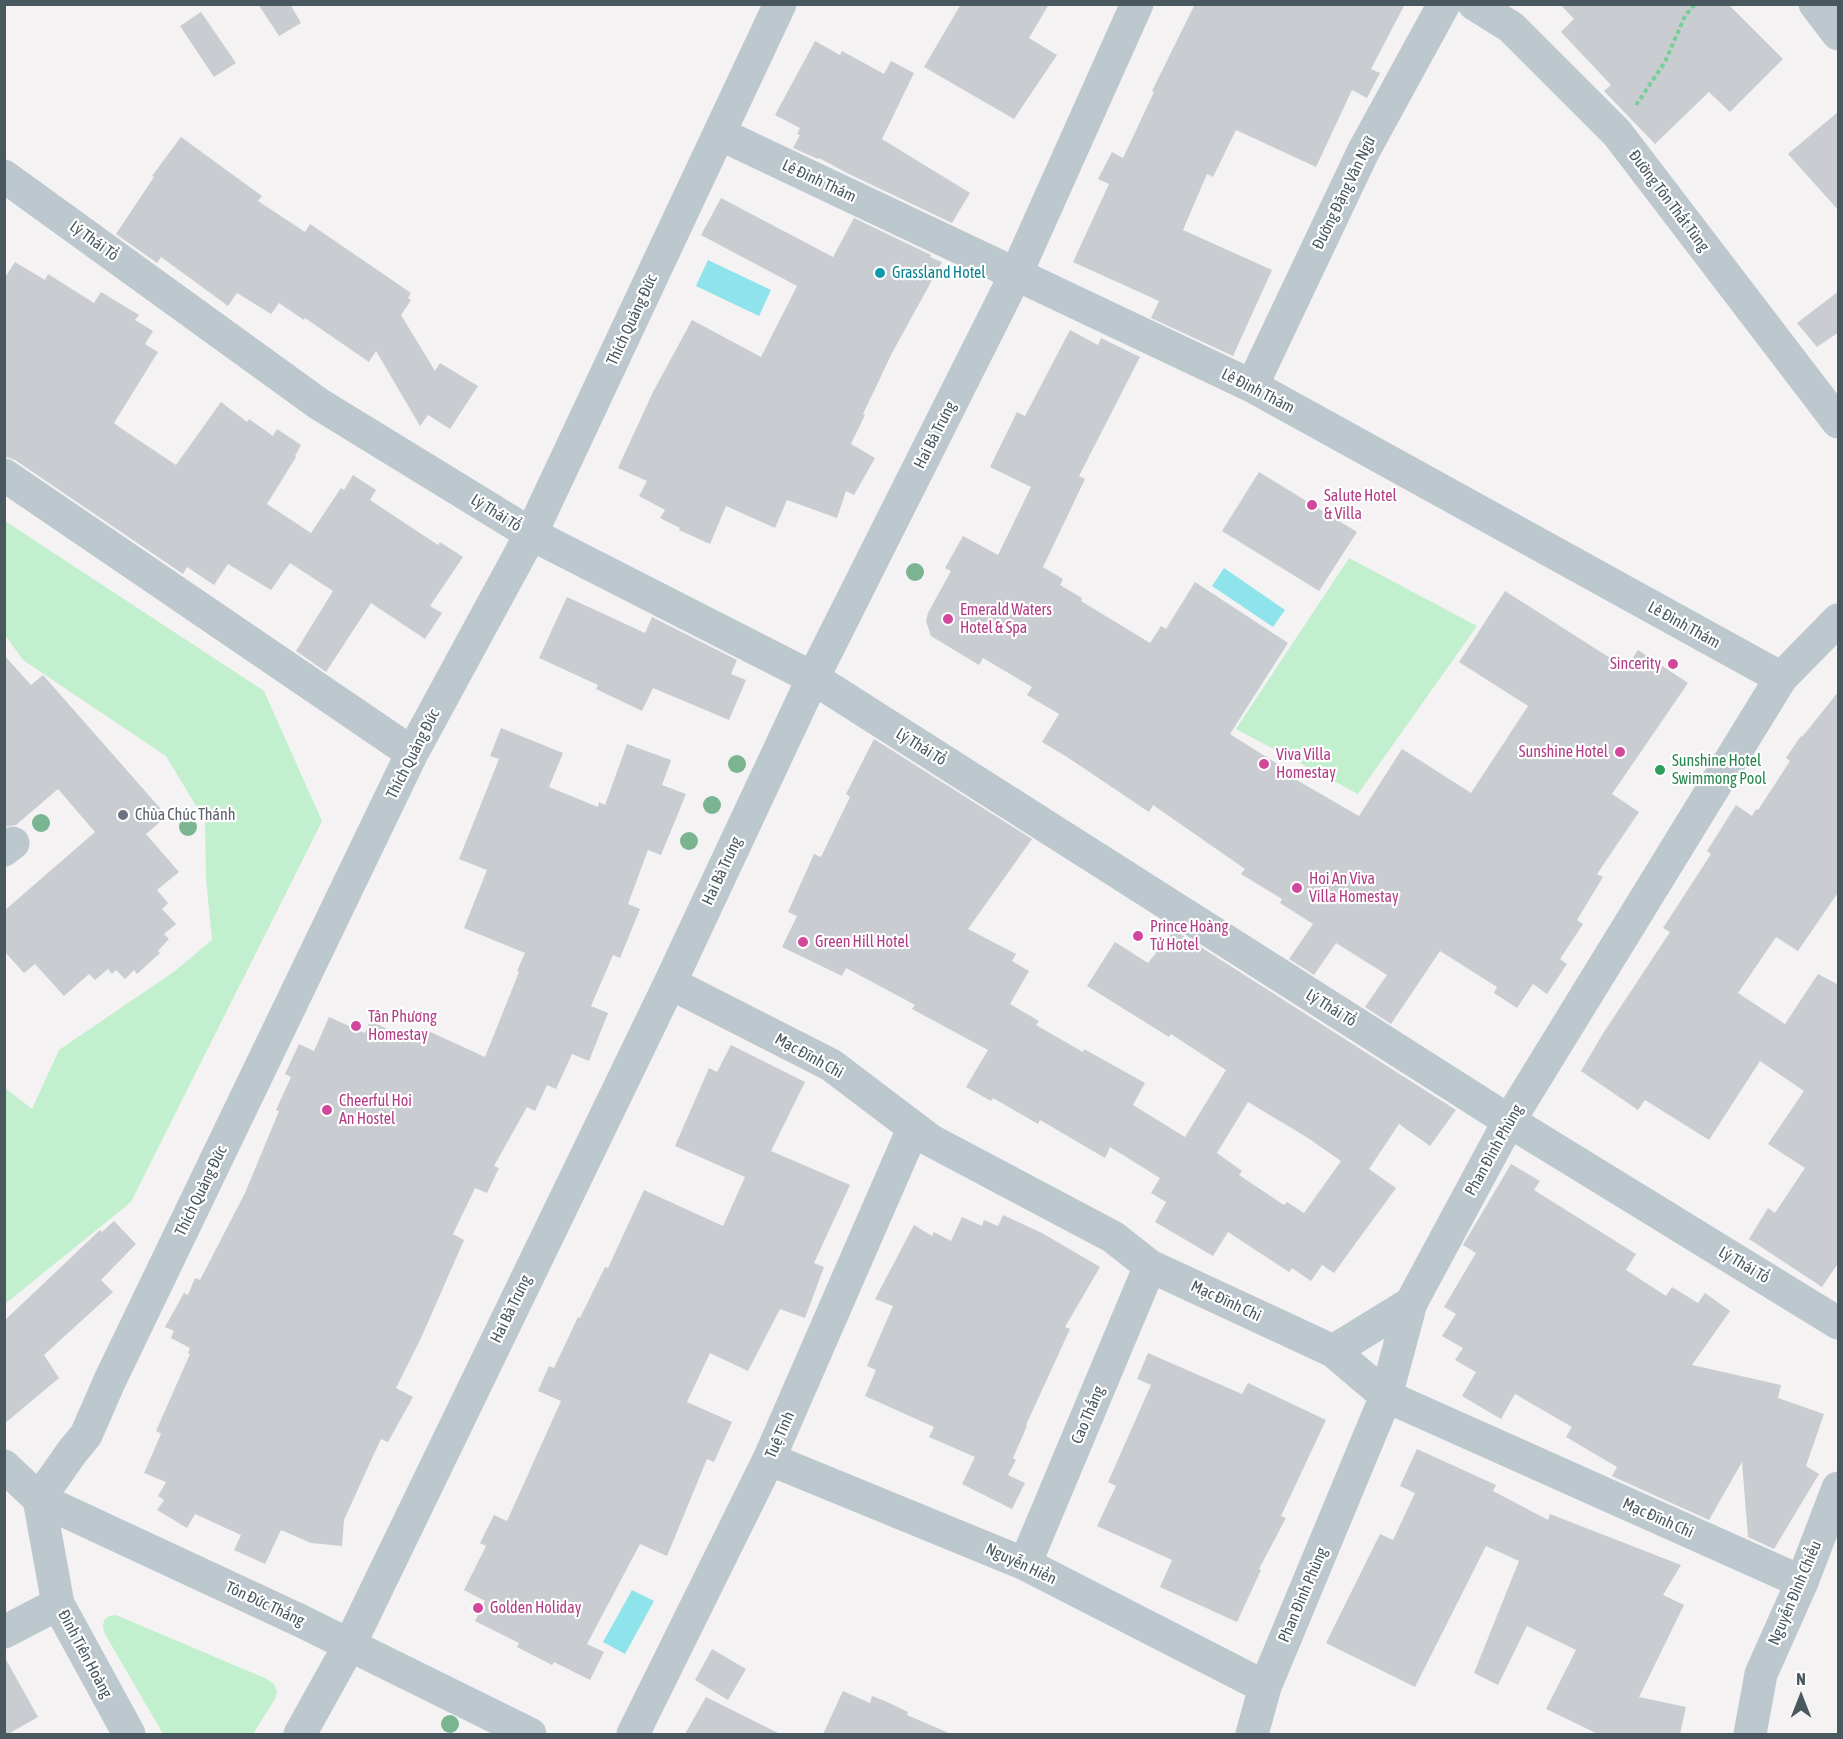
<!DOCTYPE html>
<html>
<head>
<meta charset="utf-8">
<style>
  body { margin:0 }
  #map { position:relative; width:1843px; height:1739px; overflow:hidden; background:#f4f2f2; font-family:"Asap Condensed",sans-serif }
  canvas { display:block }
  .frame { position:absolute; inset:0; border:6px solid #49585f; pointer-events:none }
  .north { position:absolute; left:1771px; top:1667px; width:60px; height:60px; -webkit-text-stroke:4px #fff; paint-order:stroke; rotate:0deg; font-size:16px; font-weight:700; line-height:24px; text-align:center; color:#49585f }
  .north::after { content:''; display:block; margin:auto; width:21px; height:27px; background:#49585f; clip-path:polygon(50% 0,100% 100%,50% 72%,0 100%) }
</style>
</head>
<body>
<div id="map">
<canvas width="1843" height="1739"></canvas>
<div class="frame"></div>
<div class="north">N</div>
</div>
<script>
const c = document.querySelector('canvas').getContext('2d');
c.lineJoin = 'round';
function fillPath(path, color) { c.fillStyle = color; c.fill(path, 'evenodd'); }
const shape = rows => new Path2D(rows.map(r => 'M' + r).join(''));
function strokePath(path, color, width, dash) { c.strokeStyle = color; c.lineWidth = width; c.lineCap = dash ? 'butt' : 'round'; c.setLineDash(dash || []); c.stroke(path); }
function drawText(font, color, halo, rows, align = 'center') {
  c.font = font + ' "Asap Condensed",sans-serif'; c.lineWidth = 4.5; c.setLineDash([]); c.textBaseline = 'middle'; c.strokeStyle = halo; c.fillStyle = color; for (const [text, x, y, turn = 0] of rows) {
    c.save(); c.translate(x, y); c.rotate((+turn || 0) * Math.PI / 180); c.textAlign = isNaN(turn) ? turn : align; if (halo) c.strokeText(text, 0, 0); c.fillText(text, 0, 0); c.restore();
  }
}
fillPath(shape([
  [5,521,264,691,322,821,131,1202,5,1304,5,1088,32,1109,59,1050,175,971,212,940,206,879,205,821,166,756,23,660,5,635],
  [1349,558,1477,626,1358,794,1236,729],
  [116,1615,267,1679,274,1684,277,1692,275,1699,253,1734,163,1734,105,1634,103,1627,104,1620,109,1616]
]), '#c2f0ce');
fillPath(shape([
  [708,260,771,290,759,316,696,286],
  [1224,568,1285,610,1273,627,1212,586],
  [632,1590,654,1601,625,1654,603,1642]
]), '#8fe4ec');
fillPath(shape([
  [258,4,290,4,301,23,279,36],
  [961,4,1049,4,1029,38,1057,55,1014,119,924,67],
  [1195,4,1405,4,1371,69,1380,73,1367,98,1352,90,1316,167,1236,130,1213,177,1207,174,1183,230,1272,270,1233,356,1151,318,1159,301,1073,262,1109,184,1098,179,1112,152,1123,158,1154,92,1152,91],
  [1560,4,1728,4,1783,59,1730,112,1709,92,1655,144,1604,91,1611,85,1561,32,1574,19],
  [201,12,236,63,214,77,180,26],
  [815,41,840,55,842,51,884,74,891,61,914,73,882,139,970,193,952,223,847,173,819,158,818,159,793,148,800,135,797,134,800,128,775,115],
  [1839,111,1839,211,1788,154],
  [181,137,262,196,258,201,305,232,310,224,411,293,408,298,411,300,401,315,435,371,440,363,478,386,450,429,428,415,420,426,376,351,369,362,305,318,304,320,279,303,271,314,237,293,228,306,161,257,157,263,116,234,154,177,152,176],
  [721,198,833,257,854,218,931,255,930,257,942,262,892,353,863,414,865,415,851,444,875,458,854,495,846,491,837,518,787,500,775,528,726,506,710,544,679,530,680,528,660,518,665,510,639,496,647,481,618,468,653,392,692,320,761,357,797,286,701,235],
  [15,262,45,280,48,274,94,303,101,292,139,315,135,320,153,331,145,344,158,352,114,423,122,429,176,465,221,402,247,422,249,419,273,436,277,429,301,445,295,456,296,457,267,504,311,533,341,488,344,490,353,475,376,490,370,500,438,545,440,542,463,557,430,606,442,613,425,639,371,603,326,672,296,651,333,591,290,563,271,590,228,564,214,585,187,567,183,574,15,460,4,456,4,279],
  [1839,291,1839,332,1817,347,1797,323],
  [1070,330,1098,345,1101,338,1140,357,1079,476,1085,479,1043,567,1063,579,1060,585,1082,598,1081,601,1150,643,1161,626,1166,629,1195,582,1288,643,1230,734,1290,772,1288,775,1359,816,1402,749,1471,793,1528,706,1459,662,1505,591,1626,668,1638,650,1688,683,1612,794,1639,812,1597,874,1603,877,1577,920,1583,924,1560,959,1567,964,1547,994,1533,984,1517,1008,1494,993,1497,987,1440,951,1391,1024,1365,1007,1387,975,1336,943,1314,975,1289,959,1313,924,1280,903,1282,899,1241,874,1245,869,1153,805,1149,812,1067,757,1042,742,1059,714,1027,695,1032,687,983,658,979,665,931,636,926,621,928,613,951,571,945,568,963,536,998,555,1031,487,990,467,1017,412,1025,416],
  [1259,472,1357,532,1319,591,1222,531],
  [567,597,645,633,652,617,737,660,731,674,746,680,729,720,653,688,642,711,596,689,598,685,539,658],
  [4,655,31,685,43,675,167,816,146,834,179,872,157,890,168,903,162,909,176,924,164,934,169,939,158,951,160,953,137,974,134,970,125,979,116,970,112,974,108,969,95,980,89,974,64,996,35,964,24,973,4,951,4,911,95,832,58,789,16,825,4,827],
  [1839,691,1839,891,1798,951,1776,937,1738,993,1785,1024,1818,974,1839,985,1839,1262,1822,1287,1749,1239,1768,1208,1775,1213,1805,1168,1768,1144,1804,1091,1760,1061,1709,1140,1645,1100,1638,1110,1581,1071,1602,1035,1670,932,1663,928,1711,854,1707,851,1736,805,1752,816,1756,809,1758,810,1790,761,1786,758,1801,736,1802,737],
  [501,728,563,753,549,787,598,807,599,802,605,805,627,744,671,760,662,785,686,794,661,855,648,850,628,904,640,909,620,958,613,955,591,1006,608,1013,589,1061,572,1054,556,1089,547,1085,535,1111,527,1107,494,1166,499,1168,487,1193,475,1188,453,1234,464,1240,421,1338,396,1388,413,1397,388,1442,381,1439,368,1467,344,1520,342,1546,311,1543,281,1530,265,1564,234,1550,241,1535,195,1514,187,1528,157,1510,164,1500,158,1496,166,1482,144,1473,161,1434,156,1431,190,1354,188,1353,190,1348,171,1338,174,1331,165,1327,184,1293,188,1295,195,1278,200,1280,245,1193,279,1111,276,1110,291,1077,285,1074,299,1044,314,1051,329,1017,365,1033,370,1021,418,1043,424,1029,485,1057,519,972,517,971,525,953,464,928,487,870,459,859,499,759,490,756],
  [874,739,1032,839,968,929,1016,954,1012,961,1029,971,1010,1004,1039,1021,1036,1025,1083,1052,1084,1049,1145,1083,1133,1105,1185,1137,1226,1070,1171,1034,1169,1037,1087,986,1115,942,1148,963,1174,930,1456,1110,1430,1146,1399,1124,1369,1169,1396,1188,1334,1273,1322,1265,1311,1281,1292,1268,1289,1272,1228,1232,1213,1256,1155,1222,1166,1202,1151,1193,1160,1178,1110,1147,1105,1158,1040,1120,1038,1124,993,1098,991,1101,966,1087,988,1050,912,1009,915,1005,846,968,842,976,782,947,797,916,788,912,814,854,821,857,850,797,846,794],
  [1248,1102,1308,1138,1341,1161,1304,1213,1287,1202,1284,1205,1239,1175,1242,1171,1217,1153],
  [731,1045,805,1082,771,1151,850,1185,814,1263,824,1267,805,1318,780,1309,748,1371,710,1353,687,1402,732,1422,714,1462,707,1459,667,1556,640,1544,587,1644,604,1652,590,1680,554,1662,552,1665,517,1647,519,1643,475,1621,485,1601,464,1590,486,1546,480,1543,494,1515,507,1521,561,1401,538,1391,549,1366,554,1368,578,1317,580,1318,605,1267,608,1268,644,1190,723,1226,745,1177,675,1146,709,1068,717,1072],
  [1511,1164,1540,1181,1534,1190,1636,1254,1626,1270,1666,1296,1672,1287,1698,1303,1705,1293,1730,1311,1692,1365,1781,1385,1778,1398,1824,1414,1806,1466,1819,1474,1774,1549,1748,1537,1742,1462,1709,1520,1612,1476,1617,1467,1566,1437,1572,1427,1515,1394,1501,1419,1462,1396,1476,1372,1455,1360,1463,1348,1442,1336,1456,1314,1444,1307,1476,1253,1463,1245],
  [1003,1215,1042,1233,1100,1267,1065,1327,1070,1329,1026,1425,1027,1426,1013,1458,1016,1460,1008,1475,1025,1483,1012,1509,962,1484,975,1457,929,1437,934,1427,865,1396,876,1370,867,1366,893,1306,875,1299,914,1225,932,1236,934,1232,951,1241,962,1217,982,1226,984,1220,998,1226],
  [114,1221,136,1244,101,1280,113,1292,44,1355,59,1378,4,1424,4,1321,100,1230,102,1232],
  [1148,1353,1242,1394,1248,1383,1326,1420,1281,1516,1286,1518,1259,1569,1261,1570,1237,1622,1160,1587,1172,1560,1097,1526,1116,1486,1108,1482,1151,1385,1137,1379],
  [1417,1449,1496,1485,1493,1491,1548,1520,1550,1514,1681,1565,1663,1595,1684,1605,1639,1697,1686,1707,1680,1734,1598,1734,1546,1709,1576,1650,1527,1626,1498,1685,1474,1673,1519,1561,1486,1546,1415,1687,1326,1643,1380,1534,1393,1540,1415,1493,1400,1486],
  [712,1649,746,1669,728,1700,695,1680],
  [4,1656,38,1717,8,1734,4,1734],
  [843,1691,870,1703,872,1696,885,1701,908,1712,907,1715,951,1734,823,1734],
  [706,1697,780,1734,685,1734]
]), '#c9cdd1');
strokePath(shape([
  [1636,105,1665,62,1685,16,1695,4]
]), '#79ce9a', 4, [4.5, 3]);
strokePath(shape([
  [1474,4,1511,27,1617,133,1838,422],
  [1815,4,1838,34],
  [720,134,1252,386,1781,678],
  [4,176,319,404,531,534,813,678,1509,1121,1838,1323],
  [1252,386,1363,152,1444,4],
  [4,475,412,753],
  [4,850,13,843],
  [670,983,831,1065,930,1140,1113,1237,1150,1266,1333,1351,1386,1396,1802,1582],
  [1333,1351,1411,1303],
  [769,1459,1025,1564,1265,1687],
  [4,1466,39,1499,299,1620,530,1734],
  [1025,1564,1150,1266],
  [4,1632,58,1604],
  [129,1734,58,1604,39,1499,72,1452,86,1435,110,1380,412,753,531,534,780,4],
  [300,1734,349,1646,670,983,813,678,1016,274,1137,4],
  [633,1734,769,1459,913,1129],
  [1252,1734,1265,1687,1386,1396,1411,1303,1509,1121,1781,678,1838,620],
  [1750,1734,1761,1674,1802,1582,1838,1488]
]), '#bdc8ce', 33);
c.fillStyle = '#7bb490';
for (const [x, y] of [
  [915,572],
  [737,764],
  [712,805],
  [41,823],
  [188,827],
  [689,841],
  [450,1724]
]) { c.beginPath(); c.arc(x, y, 9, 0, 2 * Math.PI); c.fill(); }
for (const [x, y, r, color] of [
  [880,273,6,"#0f9aa8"],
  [1312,505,6,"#d1479c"],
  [948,619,6,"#d1479c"],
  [1673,664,6,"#d1479c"],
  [1620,752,6,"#d1479c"],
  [1264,764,6,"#d1479c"],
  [1660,770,6,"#2e9e5b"],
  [123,815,6,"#6b7280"],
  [1297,888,6,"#d1479c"],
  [1138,936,6,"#d1479c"],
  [803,942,6,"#d1479c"],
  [356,1026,6,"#d1479c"],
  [327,1110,6,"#d1479c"],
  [478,1608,6,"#d1479c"]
]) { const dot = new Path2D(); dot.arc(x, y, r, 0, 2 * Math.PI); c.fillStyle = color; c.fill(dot); strokePath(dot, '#fff', 2); }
drawText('16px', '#49585f', '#fff', [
  ["Lê Đình Thám",819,181,25],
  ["Đường Đặng Văn Ngữ",1344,193,-64],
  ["Đường Tôn Thất Tùng",1669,201,53],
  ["Lý Thái Tổ",94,241,36],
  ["Thích Quảng Đức",632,320,-65],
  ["Lê Đình Thám",1258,391,27],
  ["Hai Bà Trưng",935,435,-63],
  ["Lý Thái Tổ",496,513,32],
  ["Lê Đình Thám",1684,625,29],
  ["Lý Thái Tổ",921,747,32],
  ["Thích Quảng Đức",413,754,-63],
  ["Hai Bà Trưng",722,871,-65],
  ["Lý Thái Tổ",1331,1008,32],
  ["Mạc Đĩnh Chi",809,1056,29],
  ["Phan Đình Phùng",1494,1150,-61],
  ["Thích Quảng Đức",201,1191,-64],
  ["Lý Thái Tổ",1744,1265,31],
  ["Mạc Đĩnh Chi",1226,1301,25],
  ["Hai Bà Trưng",511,1309,-64],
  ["Cao Thắng",1088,1415,-67],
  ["Tuệ Tĩnh",780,1435,-66],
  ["Mạc Đĩnh Chi",1658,1518,24],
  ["Nguyễn Hiền",1021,1564,25],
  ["Nguyễn Đình Chiểu",1795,1593,-67],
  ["Phan Đình Phùng",1303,1595,-67],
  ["Tôn Đức Thắng",265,1604,25],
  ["Đinh Tiên Hoàng",85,1654,62]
]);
drawText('16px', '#0d838f', '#fff', [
  ["Grassland Hotel",892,273]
], 'left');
drawText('16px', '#b23c85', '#fff', [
  ["Salute Hotel",1324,496],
  ["& Villa",1324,514],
  ["Emerald Waters",960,610],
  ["Hotel & Spa",960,628],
  ["Sincerity",1661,664,"right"],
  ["Sunshine Hotel",1608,752,"right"],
  ["Viva Villa",1276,755],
  ["Homestay",1276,773],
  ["Hoi An Viva",1309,879],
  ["Villa Homestay",1309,897],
  ["Prince Hoàng",1150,927],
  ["Tử Hotel",1150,945],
  ["Green Hill Hotel",815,942],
  ["Tân Phương",368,1017],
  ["Homestay",368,1035],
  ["Cheerful Hoi",339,1101],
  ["An Hostel",339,1119],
  ["Golden Holiday",490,1608]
], 'left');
drawText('16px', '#27864d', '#fff', [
  ["Sunshine Hotel",1672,761],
  ["Swimmong Pool",1672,779]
], 'left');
drawText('16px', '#5b616d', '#fff', [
  ["Chùa Chúc Thánh",135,815]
], 'left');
</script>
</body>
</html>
